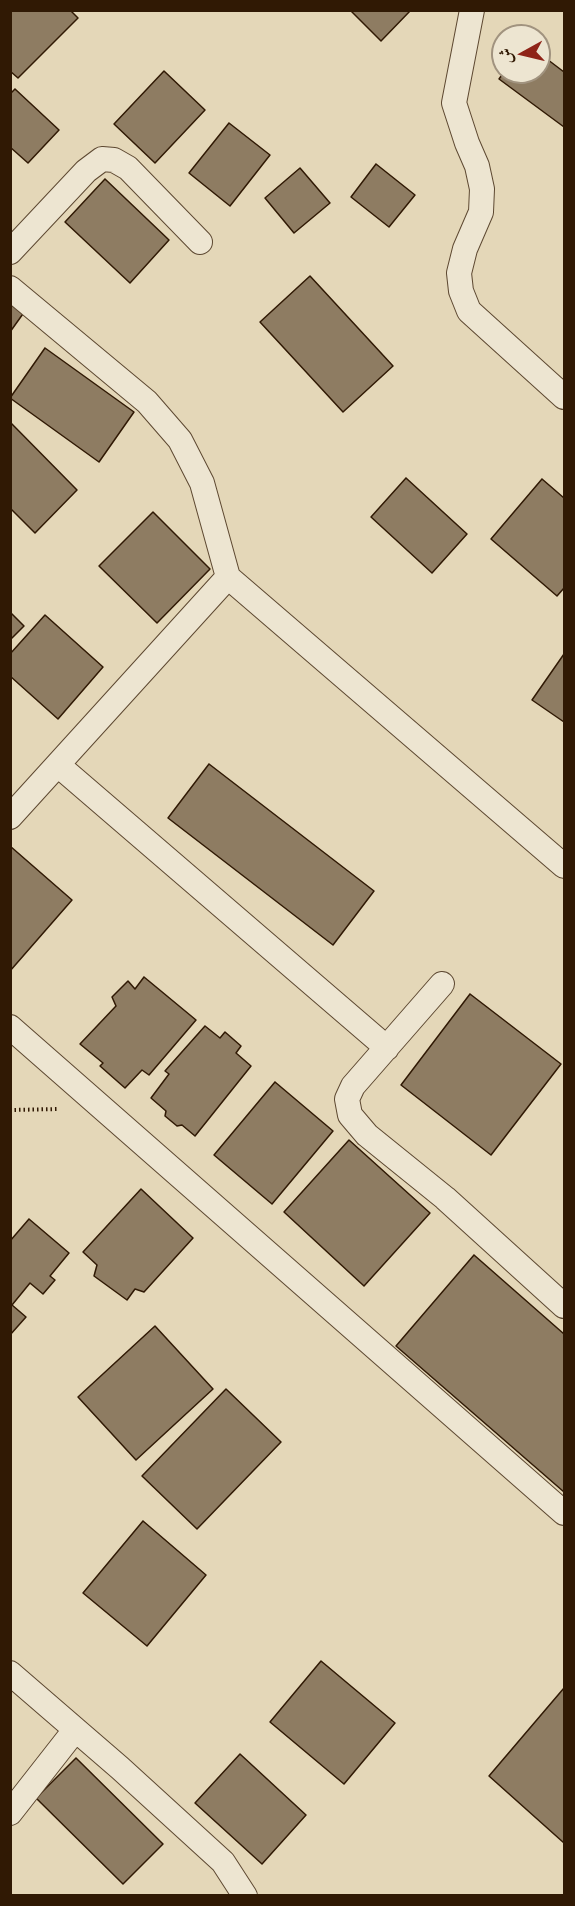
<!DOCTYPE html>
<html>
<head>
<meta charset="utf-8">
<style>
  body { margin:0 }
  #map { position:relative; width:575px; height:1906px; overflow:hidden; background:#e4d7b8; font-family:"Libre Caslon Text",Amiri,serif }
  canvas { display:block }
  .frame { position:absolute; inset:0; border:12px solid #301904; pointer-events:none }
  .north { position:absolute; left:491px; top:24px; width:60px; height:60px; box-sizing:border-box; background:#ede5d1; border:2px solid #a1937f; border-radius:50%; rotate:262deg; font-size:16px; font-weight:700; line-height:24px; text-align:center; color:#301904 }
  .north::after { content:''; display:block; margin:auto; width:21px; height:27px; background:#8f2418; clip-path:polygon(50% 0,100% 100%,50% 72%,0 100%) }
</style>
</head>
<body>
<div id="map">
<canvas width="575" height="1906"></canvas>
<div class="frame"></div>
<div class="north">ش</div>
</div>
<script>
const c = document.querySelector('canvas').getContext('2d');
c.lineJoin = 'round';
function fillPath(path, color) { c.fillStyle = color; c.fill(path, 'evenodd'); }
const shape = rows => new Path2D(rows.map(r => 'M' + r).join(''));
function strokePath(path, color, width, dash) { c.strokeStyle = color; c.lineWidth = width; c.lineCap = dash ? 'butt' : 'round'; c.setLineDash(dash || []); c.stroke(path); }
const building = shape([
  [10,10,70,10,78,18,18,78,10,71,10,10],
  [350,10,411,10,381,41,350,10],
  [539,53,564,72,564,127,499,79,504,72,539,72,539,53],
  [164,71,205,110,155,163,114,124,164,71],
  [15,89,59,130,28,163,10,147,10,94,15,89],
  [229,123,270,155,230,206,189,173,229,123],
  [376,164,415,195,389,227,351,197,376,164],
  [300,168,330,203,294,233,265,198,300,168],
  [105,179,169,240,130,283,65,222,105,179],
  [310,276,393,366,343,412,260,322,310,276],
  [10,302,25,311,10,332,10,302],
  [45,348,134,412,99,462,10,398,45,348],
  [10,422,77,490,35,533,10,508,10,422],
  [406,478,467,534,432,573,371,517,406,478],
  [542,479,564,498,564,588,557,596,491,539,542,479],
  [153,512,210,569,157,623,99,566,153,512],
  [10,612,24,626,10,640,10,612],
  [45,615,103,667,58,719,10,676,10,654,45,615],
  [564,654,564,722,532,700,564,654],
  [209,764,374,891,333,945,168,818,209,764],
  [10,846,72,900,10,971,10,846],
  [144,977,196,1020,149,1075,142,1070,125,1088,100,1066,103,1063,80,1044,116,1006,112,997,128,981,135,989,144,977],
  [470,994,561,1064,491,1155,401,1085,470,994],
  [205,1026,220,1038,225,1032,241,1046,236,1053,251,1066,195,1136,182,1125,177,1126,165,1116,166,1111,151,1098,169,1074,165,1071,205,1026],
  [275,1082,333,1131,272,1204,214,1155,275,1082],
  [349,1140,430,1213,364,1286,284,1212,349,1140],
  [141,1189,193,1238,144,1292,135,1289,127,1300,94,1276,97,1265,83,1252,141,1189],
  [29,1219,69,1253,50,1276,55,1280,43,1294,30,1283,12,1305,26,1317,10,1335,10,1241,29,1219],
  [474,1255,564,1334,564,1492,396,1346,474,1255],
  [155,1326,213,1389,136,1460,78,1397,155,1326],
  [226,1389,281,1442,197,1529,142,1476,226,1389],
  [143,1521,206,1575,147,1646,83,1593,143,1521],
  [321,1661,395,1723,344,1784,270,1722,321,1661],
  [564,1688,564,1843,489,1776,564,1688],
  [240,1754,306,1815,262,1864,195,1803,240,1754],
  [76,1758,163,1844,123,1884,36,1798,76,1758]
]);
fillPath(building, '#8e7c62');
strokePath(building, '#301904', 1.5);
const street = shape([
  [472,10,454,103,467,143,477,166,482,189,481,212,465,249,459,273,461,291,469,311,564,397],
  [10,252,86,171,102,159,114,160,128,168,200,242],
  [10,288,147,402,180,440,202,483,228,577],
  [58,765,387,1048],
  [10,817,228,577,564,866],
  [442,984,353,1086,347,1099,350,1115,367,1135,445,1198,564,1306],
  [10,1027,564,1513],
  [10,1673,120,1768,223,1862,245,1896],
  [10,1813,75,1730]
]);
strokePath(street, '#5d4831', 26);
strokePath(shape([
  [10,1110,59,1109]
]), '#301904', 4, [1.5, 3]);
strokePath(street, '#ede5d1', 24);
</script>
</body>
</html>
